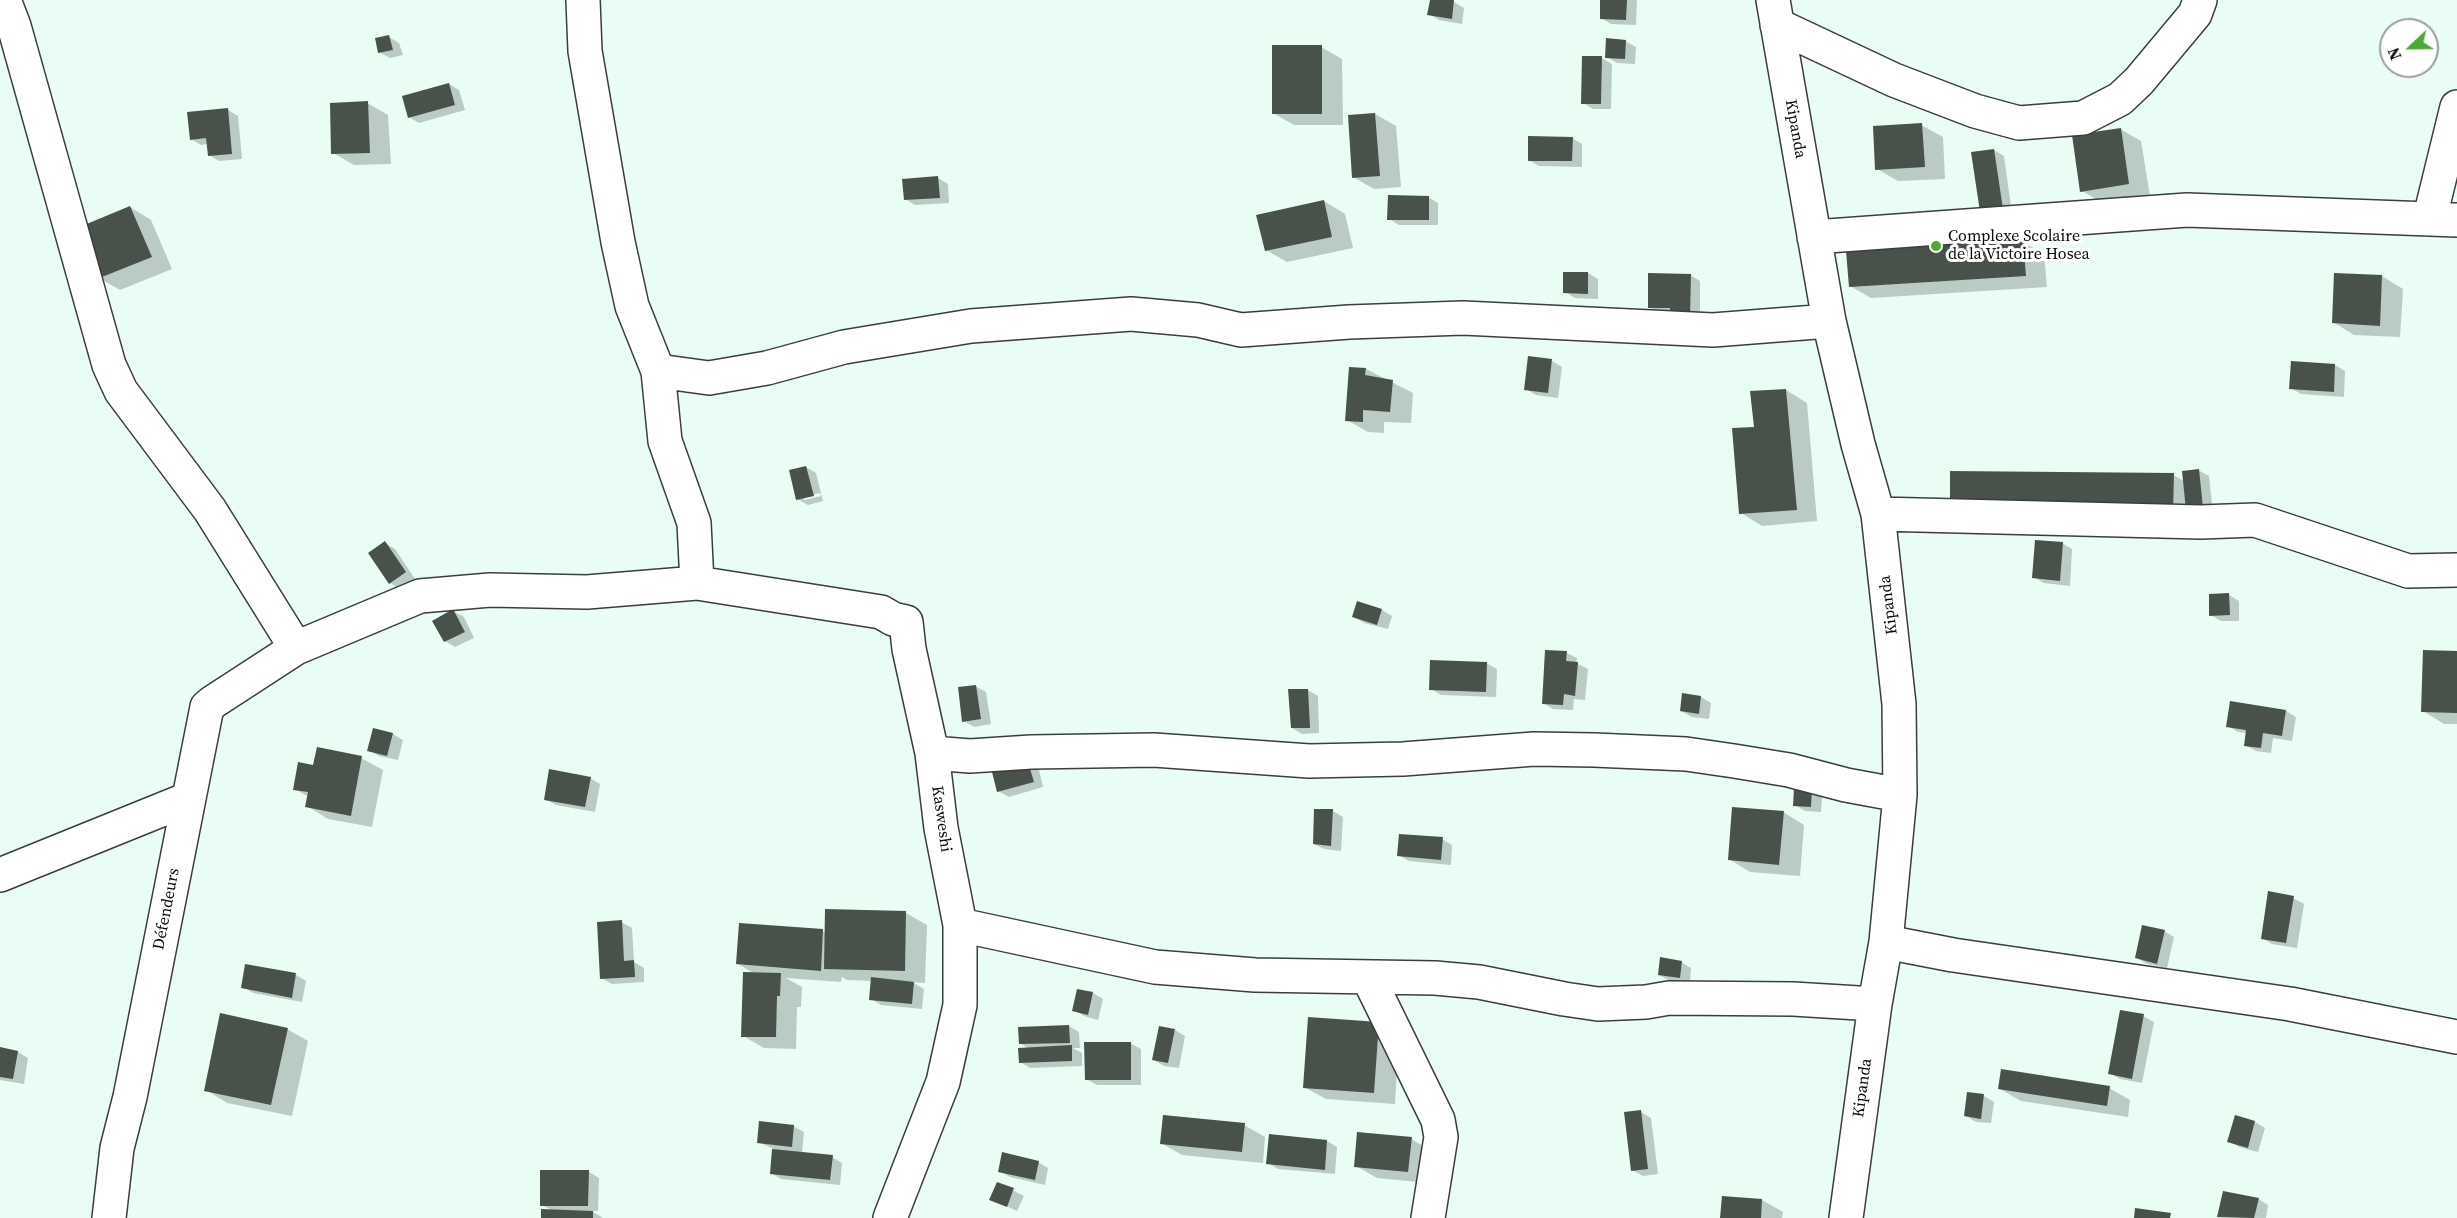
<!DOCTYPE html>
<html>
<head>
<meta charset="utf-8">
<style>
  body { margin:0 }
  #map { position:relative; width:2457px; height:1218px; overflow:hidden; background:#e9fdf5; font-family:"Source Serif 4",serif }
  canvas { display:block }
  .north { position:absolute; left:2379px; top:18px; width:60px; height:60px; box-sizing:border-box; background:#fff; border:2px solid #9d9d9d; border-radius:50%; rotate:248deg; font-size:16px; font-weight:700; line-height:24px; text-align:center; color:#0a0a0a }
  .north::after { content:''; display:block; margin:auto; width:21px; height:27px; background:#4da933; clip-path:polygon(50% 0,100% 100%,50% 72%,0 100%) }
</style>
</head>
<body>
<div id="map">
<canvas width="2457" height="1218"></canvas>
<div class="north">N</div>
</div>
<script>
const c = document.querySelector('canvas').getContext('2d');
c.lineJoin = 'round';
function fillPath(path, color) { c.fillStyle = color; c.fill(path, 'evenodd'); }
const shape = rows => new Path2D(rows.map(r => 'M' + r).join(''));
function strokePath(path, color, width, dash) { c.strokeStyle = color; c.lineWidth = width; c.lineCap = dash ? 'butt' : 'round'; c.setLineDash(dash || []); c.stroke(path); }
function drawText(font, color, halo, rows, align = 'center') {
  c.font = font + ' "Source Serif 4",serif'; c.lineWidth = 6; c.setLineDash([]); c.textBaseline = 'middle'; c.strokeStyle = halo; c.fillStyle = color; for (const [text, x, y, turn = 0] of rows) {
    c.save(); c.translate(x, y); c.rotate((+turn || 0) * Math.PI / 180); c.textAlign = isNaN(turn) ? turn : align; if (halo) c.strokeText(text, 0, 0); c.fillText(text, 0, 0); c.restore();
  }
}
fillPath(shape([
  [1431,0,1454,2,1464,8,1462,24,1439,20,1429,14],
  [1602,0,1637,0,1636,25,1611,24,1601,18],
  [389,37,399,43,403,55,390,58,379,52],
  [1625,41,1636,47,1635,64,1617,63,1607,57],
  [1321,47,1342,59,1343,125,1294,125,1273,113],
  [1602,58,1612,64,1611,109,1593,109,1583,103],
  [449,84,459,90,465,110,419,123,409,117],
  [367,103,388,115,391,164,354,165,333,153],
  [228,110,238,116,242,159,219,161,209,155,208,144,201,145,191,139],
  [1375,114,1396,126,1401,187,1374,189,1353,177],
  [1921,125,1943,137,1945,179,1898,181,1877,169],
  [2120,129,2141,141,2150,196,2103,203,2082,191],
  [1572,138,1582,144,1582,167,1539,166,1529,160],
  [1994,150,2004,156,2012,214,1992,217],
  [938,178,948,184,949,203,915,205,905,199],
  [1428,197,1438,203,1438,225,1399,225,1389,219],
  [1324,201,1345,214,1353,248,1287,262,1266,250],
  [130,207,151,220,172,269,120,290,99,278],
  [2023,242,2044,254,2047,287,1871,298,1850,286],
  [1588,273,1598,279,1598,299,1575,298,1565,292],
  [1690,275,1700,281,1700,322,1659,313,1649,307],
  [2382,276,2403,289,2400,337,2354,335,2333,322],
  [1529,357,1552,361,1562,367,1558,398,1536,395,1526,389],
  [2292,363,2335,365,2345,371,2344,397,2301,394,2291,388],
  [1366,369,1413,393,1411,423,1384,422,1384,433,1368,432,1347,420],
  [1786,390,1807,403,1817,521,1762,526,1741,513,1755,428],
  [806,467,816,473,823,501,808,505,797,499],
  [820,493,821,496,804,500,804,497],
  [2198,470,2209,476,2213,513,1982,528,2173,475,2184,481],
  [385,543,395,549,415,579,400,589,390,583],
  [2062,543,2072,549,2070,586,2044,583,2033,577],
  [2229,595,2239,601,2239,621,2221,621,2211,615],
  [1358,603,1382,610,1392,616,1388,629,1364,623,1354,617],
  [453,611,464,617,474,638,455,647,445,641],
  [1567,653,1577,658,1576,663,1588,669,1585,700,1574,699,1573,710,1553,709,1543,703],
  [2457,653,2457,724,2444,724,2423,711],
  [1486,663,1497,669,1496,697,1441,695,1431,689],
  [975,686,986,692,991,724,974,727,964,721],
  [1308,690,1318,696,1319,733,1302,734,1292,728],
  [1701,697,1711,703,1709,719,1692,717,1681,711],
  [2286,711,2296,717,2292,741,2273,738,2271,753,2256,751,2245,745,2247,733,2238,732,2228,726],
  [374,730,393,734,403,740,398,760,379,756,369,750],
  [361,758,383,770,372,827,328,819,307,806,309,797,295,789,314,767],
  [1028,764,1039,770,1043,787,1009,797,998,791],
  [590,778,600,784,595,812,556,805,545,799],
  [1812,790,1822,796,1821,812,1805,811,1795,805],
  [1333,811,1343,817,1341,851,1324,849,1314,844],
  [1783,812,1804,825,1800,876,1750,872,1729,859],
  [1442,839,1452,845,1451,865,1409,861,1398,855],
  [2293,898,2304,904,2297,948,2272,944,2262,938],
  [906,913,927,925,925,983,912,982,924,989,922,1009,881,1005,871,999,873,981,847,980,842,977,841,982,786,978,802,987,801,1007,797,1007,796,1049,764,1048,743,1036,755,974,738,964,823,931,826,933],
  [621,922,632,928,634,962,644,968,644,982,612,984,601,978],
  [2164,931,2174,937,2167,968,2147,964,2137,958],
  [1681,962,1691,968,1690,983,1670,981,1659,975],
  [296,975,306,981,302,1002,253,993,243,987],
  [1078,990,1093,993,1103,999,1098,1020,1084,1016,1074,1010],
  [2143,1016,2154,1022,2142,1083,2120,1079,2110,1073],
  [1309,1019,1399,1036,1395,1104,1326,1099,1304,1087],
  [1069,1026,1079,1032,1080,1048,1073,1048,1082,1053,1082,1066,1030,1068,1020,1062,1029,1049,1020,1043],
  [287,1029,308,1041,292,1116,227,1103,206,1090],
  [1175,1030,1185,1036,1179,1068,1164,1066,1154,1060],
  [1130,1043,1141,1049,1141,1085,1097,1085,1086,1079],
  [0,1049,18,1052,28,1058,24,1084,0,1080],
  [2109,1088,2130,1100,2128,1117,2021,1101,2000,1089],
  [1968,1094,1984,1096,1994,1102,1991,1123,1976,1122,1966,1116],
  [1641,1112,1651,1118,1658,1174,1643,1176,1632,1170],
  [2255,1122,2265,1128,2258,1152,2239,1147,2229,1141],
  [1244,1125,1265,1137,1263,1163,1182,1155,1161,1143],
  [793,1126,804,1132,802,1153,832,1157,842,1163,840,1185,781,1179,771,1173,774,1149,758,1142],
  [1411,1139,1432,1151,1429,1183,1377,1178,1356,1166],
  [1327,1141,1337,1147,1335,1174,1278,1169,1268,1163],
  [1038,1162,1048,1168,1045,1185,1010,1177,999,1171],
  [589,1172,599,1178,598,1211,592,1211,603,1218,542,1218,553,1211,542,1205],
  [998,1183,1024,1196,1017,1211,991,1199],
  [2258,1199,2268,1205,2266,1218,2219,1217],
  [1762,1200,1783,1212,1782,1218,1722,1218]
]), '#0003');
fillPath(shape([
  [1430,0,1454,0,1452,19,1427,15],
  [1600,0,1627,0,1626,20,1600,19],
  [389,35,393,50,378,53,375,38],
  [1606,38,1626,40,1625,59,1605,58],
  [1272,45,1322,45,1322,114,1272,114],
  [1582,56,1602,56,1601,104,1581,104],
  [449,83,455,105,408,118,402,96],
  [368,101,370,153,331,154,330,103],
  [228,108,232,154,208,156,206,138,190,140,187,112],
  [1375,113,1380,176,1352,178,1348,115],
  [1922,123,1925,167,1875,170,1873,126],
  [2121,128,2129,184,2080,192,2072,135],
  [1528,136,1573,137,1572,161,1528,161],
  [1994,149,2003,209,1980,212,1971,152],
  [938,176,940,198,904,200,902,179],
  [1388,195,1429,196,1429,220,1387,220],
  [1324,200,1332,237,1265,251,1256,215],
  [130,206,152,257,97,279,77,228],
  [2023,240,2026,276,1849,287,1846,251],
  [1563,272,1588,272,1588,294,1563,293],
  [1648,273,1691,274,1690,317,1670,317,1670,308,1648,308],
  [2334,273,2382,275,2380,326,2332,323],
  [1528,356,1552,359,1548,393,1524,390],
  [2291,361,2335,364,2334,392,2289,389],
  [1349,367,1366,368,1365,375,1393,380,1390,412,1363,410,1363,422,1345,421],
  [1786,389,1797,510,1739,514,1732,428,1754,427,1750,391],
  [806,466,814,496,796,500,789,470],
  [2199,469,2203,508,2186,510,2182,471],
  [1950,471,2174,473,2173,514,1950,511],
  [2035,540,2063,542,2060,581,2032,578],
  [385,541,406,572,389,584,368,553],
  [2229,593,2230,615,2209,616,2209,594],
  [1357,601,1382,609,1377,625,1352,617],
  [453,609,465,632,444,642,432,621],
  [1545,650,1567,651,1566,661,1578,662,1575,696,1564,694,1563,705,1542,704],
  [2423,650,2457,651,2457,713,2421,712],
  [1430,660,1487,662,1486,692,1429,690],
  [976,685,981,719,962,722,958,687],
  [1288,689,1308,689,1310,728,1291,728],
  [1682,693,1701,696,1699,714,1680,711],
  [2230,701,2286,710,2282,736,2263,733,2261,748,2244,746,2246,730,2226,727],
  [373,728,393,733,387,756,367,751],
  [317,747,362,756,351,816,305,807,308,792,293,790,298,762,313,765],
  [1028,762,1034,782,997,792,992,772],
  [549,769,591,777,585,807,544,800],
  [1794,788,1812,789,1811,807,1793,806],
  [1732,807,1784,811,1779,865,1728,860],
  [1314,809,1333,809,1331,846,1313,844],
  [1399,834,1443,837,1441,860,1397,856],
  [2268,891,2294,896,2286,943,2261,939],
  [825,909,906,911,905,971,824,969],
  [622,920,624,961,634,960,635,977,600,979,597,922],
  [739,923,823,929,821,971,736,964],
  [2142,925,2165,930,2157,964,2135,958],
  [1660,957,1682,961,1680,978,1658,975],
  [245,964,296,973,292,998,241,988],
  [743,972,781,973,780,996,777,996,776,1037,741,1037],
  [871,977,914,982,912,1004,869,1000],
  [1077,989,1093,992,1088,1015,1072,1011],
  [2120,1010,2144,1014,2132,1079,2108,1074],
  [220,1013,288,1028,271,1105,204,1091],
  [1308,1017,1379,1022,1374,1093,1303,1088],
  [1069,1025,1070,1043,1019,1044,1018,1027],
  [1159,1026,1175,1029,1168,1063,1152,1060],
  [1084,1042,1131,1042,1131,1080,1085,1080],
  [1072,1045,1072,1061,1019,1063,1018,1048],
  [0,1047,18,1051,13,1079,0,1077],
  [2001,1069,2110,1086,2107,1106,1998,1089],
  [1967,1092,1984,1094,1981,1119,1964,1116],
  [1641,1110,1648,1169,1631,1171,1624,1112],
  [1163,1115,1245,1123,1242,1152,1160,1144],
  [2235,1115,2255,1121,2248,1148,2227,1142],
  [759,1121,794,1125,792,1147,757,1143],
  [1357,1132,1412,1137,1408,1172,1354,1167],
  [1269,1134,1327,1140,1325,1170,1266,1164],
  [772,1149,833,1155,830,1180,770,1174],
  [1002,1152,1039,1161,1035,1180,998,1172],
  [540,1170,589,1170,588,1206,540,1206],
  [997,1182,1014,1188,1007,1207,989,1200],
  [2223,1191,2259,1198,2254,1218,2217,1217],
  [1722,1196,1762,1199,1761,1218,1720,1218],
  [2135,1208,2171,1213,2170,1218,2134,1218],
  [541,1209,593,1211,593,1218,541,1218]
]), '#48514a');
const minor = shape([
  [4,0,14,26,109,365,121,391,210,510,296,648],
  [583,0,585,51,618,242,632,306,658,371,665,441,694,523,697,583],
  [1773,0,1829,321,1858,444,1878,514,1899,704,1900,795,1886,942,1875,1004,1846,1218],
  [1777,25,1894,80,1975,111,2019,123,2083,118,2120,99,2139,81,2195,14,2200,0],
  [2430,217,2457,107],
  [1814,237,2187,210,2457,220],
  [658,371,709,378,767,368,844,347,971,326,1131,314,1198,320,1241,330,1349,322,1463,318,1713,330,1829,321],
  [1878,514,2201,522,2255,520,2408,571,2457,570],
  [932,753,970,756,1031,752,1154,750,1309,761,1403,759,1534,749,1594,750,1686,754,1734,761,1789,770,1846,785,1900,795],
  [0,875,188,799],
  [960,925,1155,967,1255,975,1435,978,1479,982,1564,999,1598,1004,1646,1002,1669,998,1793,999,1875,1004],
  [1886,942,1953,955,2290,1004,2457,1037],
  [1368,977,1438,1120,1441,1137,1428,1218],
  [109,1218,117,1148,130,1097,207,707,213,702,296,648,420,596,490,590,587,592,697,583,881,612,893,619,906,622,909,649,932,753,941,828,960,925,960,1005,943,1082,890,1218]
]);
strokePath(minor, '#3d3d3d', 36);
strokePath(minor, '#fff', 33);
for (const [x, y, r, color] of [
  [1936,246,6,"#4da933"]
]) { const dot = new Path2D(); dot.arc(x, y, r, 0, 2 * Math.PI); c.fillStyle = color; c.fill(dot); strokePath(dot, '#fff', 2); }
drawText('16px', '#0a0a0a', '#fff', [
  ["Kipanda",1795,129,80],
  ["Kipanda",1889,605,-97],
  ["Kasweshi",941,819,82],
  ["Défendeurs",167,909,-79],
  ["Kipanda",1863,1088,-82]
]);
drawText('16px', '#0a0a0a', '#fff', [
  ["Complexe Scolaire",1948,237],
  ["de la Victoire Hosea",1948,255]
], 'left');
</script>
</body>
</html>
